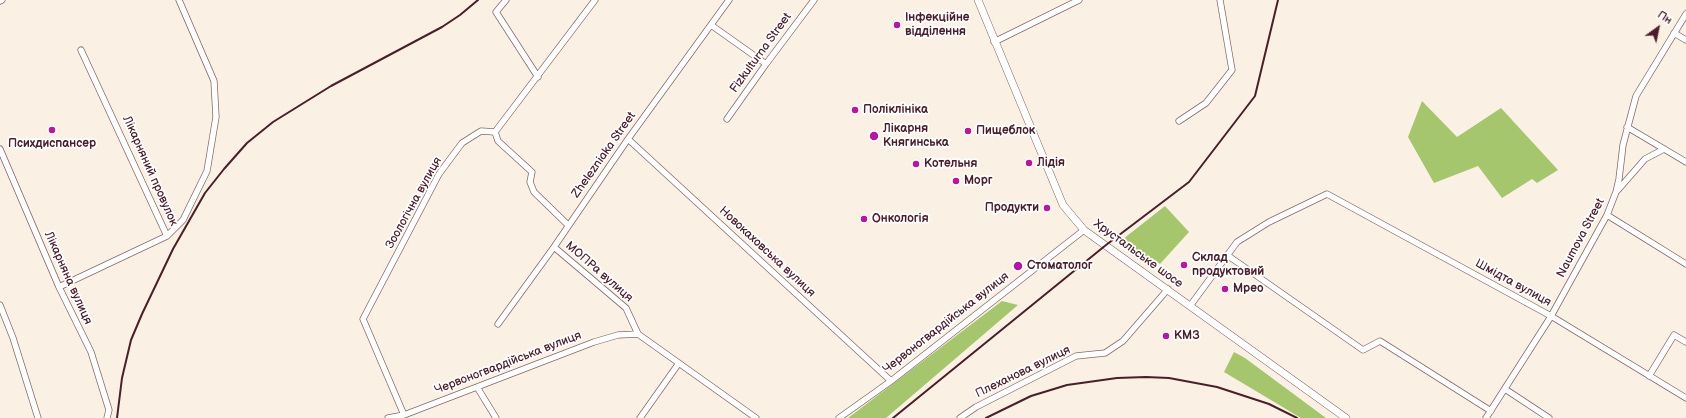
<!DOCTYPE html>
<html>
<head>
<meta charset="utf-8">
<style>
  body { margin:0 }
  #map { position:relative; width:1686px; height:418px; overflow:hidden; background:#faf0e3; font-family:"Balsamiq Sans",sans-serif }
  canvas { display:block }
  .north { position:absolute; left:1638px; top:8px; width:40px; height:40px; -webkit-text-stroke:3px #fff; paint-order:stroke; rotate:33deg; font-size:11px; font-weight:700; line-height:16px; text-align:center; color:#4a1f2b }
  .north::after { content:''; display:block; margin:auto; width:14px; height:18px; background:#4a1f2b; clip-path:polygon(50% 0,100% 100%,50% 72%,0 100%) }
</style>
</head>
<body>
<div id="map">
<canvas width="1686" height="418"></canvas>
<div class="north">Пн</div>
</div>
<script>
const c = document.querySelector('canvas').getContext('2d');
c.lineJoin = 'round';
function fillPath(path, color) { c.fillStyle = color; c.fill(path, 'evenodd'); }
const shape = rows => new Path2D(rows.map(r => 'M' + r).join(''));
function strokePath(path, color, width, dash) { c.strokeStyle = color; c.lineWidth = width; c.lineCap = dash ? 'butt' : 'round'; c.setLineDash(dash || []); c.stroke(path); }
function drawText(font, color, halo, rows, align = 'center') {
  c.font = font + ' "Balsamiq Sans",sans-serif'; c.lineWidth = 3.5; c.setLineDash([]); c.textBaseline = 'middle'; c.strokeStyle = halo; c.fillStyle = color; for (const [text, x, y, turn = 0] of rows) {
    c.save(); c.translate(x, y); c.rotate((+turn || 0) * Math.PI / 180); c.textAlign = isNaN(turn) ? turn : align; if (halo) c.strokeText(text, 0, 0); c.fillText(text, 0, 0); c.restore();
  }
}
fillPath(shape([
  [1422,101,1457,137,1501,108,1558,170,1537,183,1532,179,1502,198,1478,166,1434,183,1408,137],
  [1165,206,1189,232,1160,264,1152,258,1146,264,1118,243],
  [1002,301,1018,305,886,418,848,418],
  [1234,352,1245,358,1326,418,1301,418,1224,372]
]), '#a6c66e');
const minor = shape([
  [506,0,496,12,538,77],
  [0,1,2,0],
  [711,25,766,64],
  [1674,33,1686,40],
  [994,42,1079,0],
  [727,119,766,64,814,0],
  [1179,121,1206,103,1232,70,1220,0],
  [1627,127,1686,162],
  [495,132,498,141,532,172,530,182,534,192,568,225],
  [628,139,891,381],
  [0,149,59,287,91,352,109,410,107,418],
  [1617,191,1645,159,1664,149],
  [1607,215,1686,264],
  [167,236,183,220,207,171,216,117,214,81,179,0],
  [554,247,626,308,638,334,756,418],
  [1227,255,1363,350,1380,341,1491,411],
  [59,287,167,236,81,50],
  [0,305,13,338,38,418],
  [1190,306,1237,242,1269,222,1327,194,1551,316,1686,398],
  [498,324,554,247,628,139,729,0],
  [1649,376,1674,335,1686,342],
  [477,387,496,418],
  [1505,389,1549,418],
  [404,415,363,319,439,174,462,143,481,131,495,132,595,0],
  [388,418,404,415,594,342,618,335,638,334],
  [640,418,679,363],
  [839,418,891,381,1084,230],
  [960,418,976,407,1076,356,1105,353,1123,341,1168,289],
  [1486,418,1550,318,1607,215,1616,192,1619,179,1623,145,1636,96,1686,14]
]);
const tertiary = shape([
  [978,0,1063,205,1084,230,1346,418]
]);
strokePath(minor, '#88686b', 7);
strokePath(tertiary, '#88686b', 8);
strokePath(minor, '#fff', 5.5);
strokePath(tertiary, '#fff', 7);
strokePath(shape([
  [117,418,122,378,131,340,142,314,173,249,205,193,224,169,247,143,273,122,331,86,442,27,460,15,478,0],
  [893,418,1106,245,1189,182,1255,96,1278,0],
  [986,418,1031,396,1067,385,1117,378,1146,377,1169,378,1217,387,1269,404,1297,418]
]), '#4a1f2b', 2);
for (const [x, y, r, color] of [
  [897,25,4,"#b5179e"],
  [855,110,4,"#b5179e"],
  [52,130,4,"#b5179e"],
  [968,131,4,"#b5179e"],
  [874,136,5,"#b5179e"],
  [1029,163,4,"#b5179e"],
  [916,164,4,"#b5179e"],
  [956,181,4,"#b5179e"],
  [1047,208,4,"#b5179e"],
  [864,219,4,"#b5179e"],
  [1184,265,4,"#b5179e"],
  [1018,266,5,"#b5179e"],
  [1225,289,4,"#b5179e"],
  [1166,336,4,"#b5179e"]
]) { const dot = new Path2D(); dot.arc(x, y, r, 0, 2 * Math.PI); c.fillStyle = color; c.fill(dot); strokePath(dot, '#fff', 1.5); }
drawText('bold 12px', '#4a1f2b', '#fff', [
  ["Інфекційне",905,18],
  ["відділення",905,32],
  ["Поліклініка",863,110],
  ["Лікарня",883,129],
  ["Княгинська",883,143],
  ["Пищеблок",976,131],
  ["Психдиспансер",52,144,"center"],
  ["Лідія",1037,163],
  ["Котельня",924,164],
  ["Морг",964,181],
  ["Продукти",1039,208,"right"],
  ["Онкологія",872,219],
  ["Склад",1192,258],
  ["продуктовий",1192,272],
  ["Стоматолог",1027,266],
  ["Мрео",1233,289],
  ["КМЗ",1174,336]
], 'left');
drawText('12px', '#4a1f2b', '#fff', [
  ["Fizkulturna Street",761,53,-54],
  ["Zhelezniaka Street",604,155,-55],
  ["Лікарняний провулок",150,171,66],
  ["Зоологічна вулиця",414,203,-61],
  ["Naumova Street",1581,238,-62],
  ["Новокаховська вулиця",767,252,43],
  ["Хрустальське шосе",1138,254,36],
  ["МОПРа вулиця",599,272,41],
  ["Лікарняна вулиця",68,278,66],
  ["Шмідта вулиця",1513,283,29],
  ["Червоногвардійська вулиця",946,323,-38],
  ["Червоногвардійська вулиця",508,363,-21],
  ["Плеханова вулиця",1023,372,-26]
]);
</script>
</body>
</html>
